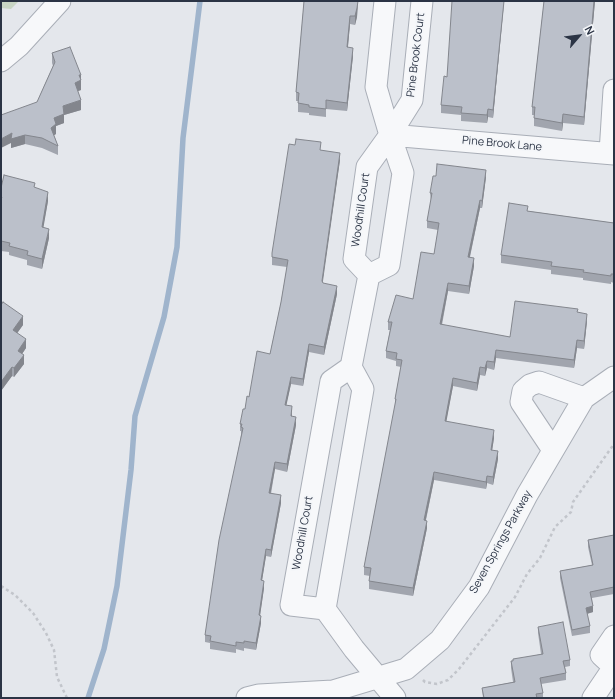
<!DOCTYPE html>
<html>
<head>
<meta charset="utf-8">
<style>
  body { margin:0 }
  #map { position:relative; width:615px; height:699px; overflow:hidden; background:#e4e7ec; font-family:Manrope,sans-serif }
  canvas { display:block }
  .frame { position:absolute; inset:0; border:2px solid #2b3445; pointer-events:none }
  .north { position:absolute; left:559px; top:16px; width:40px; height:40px; -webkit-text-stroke:3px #f4f6f9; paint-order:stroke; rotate:62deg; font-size:11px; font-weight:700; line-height:16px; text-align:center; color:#2b3445 }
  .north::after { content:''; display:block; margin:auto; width:14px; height:18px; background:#2b3445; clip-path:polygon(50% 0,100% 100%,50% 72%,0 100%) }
</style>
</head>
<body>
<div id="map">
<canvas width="615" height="699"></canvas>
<div class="frame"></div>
<div class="north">N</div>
</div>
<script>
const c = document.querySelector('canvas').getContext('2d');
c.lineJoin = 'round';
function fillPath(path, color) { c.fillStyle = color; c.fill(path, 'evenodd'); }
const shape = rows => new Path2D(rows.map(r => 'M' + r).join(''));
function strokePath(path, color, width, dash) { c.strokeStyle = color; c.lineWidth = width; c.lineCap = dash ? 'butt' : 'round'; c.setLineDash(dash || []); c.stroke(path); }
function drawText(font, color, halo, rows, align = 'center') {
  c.font = font + ' Manrope,sans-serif'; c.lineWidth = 3.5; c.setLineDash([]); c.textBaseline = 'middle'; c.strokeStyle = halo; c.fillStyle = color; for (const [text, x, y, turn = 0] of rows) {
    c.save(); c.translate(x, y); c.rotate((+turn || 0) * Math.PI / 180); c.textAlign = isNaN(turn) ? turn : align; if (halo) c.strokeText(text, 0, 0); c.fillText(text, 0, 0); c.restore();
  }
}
fillPath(shape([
  [1,1,19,1,11,9,1,8]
]), '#c9d6c5');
strokePath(shape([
  [88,698,104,649,117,586,131,470,135,416,164,317,177,247,183,138,200,1]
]), '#9fb4cc', 5.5);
const minor = shape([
  [385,1,376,87,390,135],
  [1,61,19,46,60,1],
  [390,135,403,173,389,265,369,275,354,259,367,167,390,135],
  [390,135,614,154],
  [390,135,412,100,422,1],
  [610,153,614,90],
  [369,275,351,367,363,389,325,609,354,649,395,698],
  [553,450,521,402,523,391,530,385,539,382,584,398],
  [325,609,291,605,331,381,351,367],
  [614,636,601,655,614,667],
  [247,698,259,695,333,691,406,669,440,640,479,587,527,495,584,398,614,377],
  [593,698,614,667]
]);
strokePath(minor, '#a9aeb7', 23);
strokePath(shape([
  [1,586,15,595,33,613,46,633,54,650,57,677,67,698],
  [423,680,425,682,437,684,448,680,459,669,515,597,527,574,540,558,555,527,571,512,573,502,614,444]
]), '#c2c5cb', 2.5, [3, 3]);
strokePath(minor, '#f7f8fa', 21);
fillPath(shape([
  [304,1,358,1,357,17,355,25,350,24,348,47,353,56,347,111,326,109,326,117,309,115,309,113,298,112,298,101,296,101,296,92],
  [504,1,493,118,488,117,487,123,461,121,461,115,441,113,441,105,447,77],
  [544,1,595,1,584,125,563,123,562,131,534,126,534,115,532,115,532,107],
  [52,53,81,84,81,90,78,91,81,110,64,115,64,123,56,126,56,134,54,135,58,146,58,155,42,148,25,144,11,148,11,143,37,102,53,66,52,63],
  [321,150,340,160,322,283,337,294,324,355,309,352,303,386,291,384,286,405,292,414,292,417,296,425,287,472,275,469,271,494,281,503,271,557,266,556,262,580,264,588,260,615,261,623,256,650,244,648,244,651,236,649,236,653,210,649,210,643,205,642,205,635,241,435,241,431,240,431,240,424,249,397,270,354,281,302,287,267,272,265,272,253],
  [486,177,482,208,480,208,470,257,474,266,469,294,448,291,442,325,510,337,578,312,587,321,584,349,577,348,574,368,496,358,494,370,487,368,485,376,480,375,477,391,453,386,446,421,494,438,492,450,498,459,493,485,487,483,486,489,434,480,426,520,427,528,413,596,369,589,369,581,370,576,364,575,364,567,395,407,395,399,401,367,396,366,396,361,386,358,386,351,390,330,388,330,388,322,413,299,434,254,438,230,427,228,427,221,431,201,430,193],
  [1,188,35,188,48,201,43,227,49,238,42,269,27,265,27,260,9,255,9,252,1,251],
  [528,211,614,223,614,283,611,282,611,284,583,280,583,278,551,274,551,270,501,263,501,255],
  [1,305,23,325,17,333,26,348,22,354,24,364,14,377,12,376,1,391],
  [614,535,614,594,592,598,593,612,587,614,590,626,590,633,572,636,560,578,560,571,592,565,588,547,588,540],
  [538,627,570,660,570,666,565,667,566,673,566,680,541,684,543,693,543,698,483,698,482,688,513,682,511,668,511,661,541,654,538,633]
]), '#a1a5ae');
fillPath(shape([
  [358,1,357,17,355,25,355,16],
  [504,1,504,3,493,118,493,110],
  [594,1,595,1,584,125,584,117],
  [350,16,350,24,347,56,347,47],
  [353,48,353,56,347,111,347,103],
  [79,75,81,75,81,90,75,92,75,83],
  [81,100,81,110,64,115,64,123,56,126,56,134,51,137,51,128,54,118,63,106],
  [488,109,488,117,487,123,487,115],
  [563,114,563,123,562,131,562,123],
  [12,133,25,135,25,144,11,148,11,143,1,148,1,139],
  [340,153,340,160,322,288,322,281],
  [486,170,486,177,482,208,482,201],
  [48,192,48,201,42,236,42,227],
  [480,200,480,208,468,265,468,257],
  [49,229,49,238,42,269,42,259],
  [474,258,474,266,469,294,469,286],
  [448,283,448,291,440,332,440,324],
  [337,286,337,294,324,355,324,347],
  [587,314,587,321,584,349,584,341],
  [23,316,23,325,13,339,13,330],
  [26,339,26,348,18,360,18,351],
  [577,340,577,348,574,368,574,360],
  [309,344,309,352,303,386,303,379],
  [496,350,496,358,494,370,494,362],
  [24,355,24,364,14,377,14,368],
  [487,361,487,368,485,376,485,368],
  [12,367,12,376,1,391,1,382],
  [480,367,480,375,477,391,477,383],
  [291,377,291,384,285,412,285,405],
  [453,378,453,386,445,429,445,421],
  [292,406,292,414,291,424,291,416],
  [296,417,296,425,287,472,287,464],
  [494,430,494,438,491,458,491,450],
  [498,451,498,459,493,485,493,477],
  [275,462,275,469,269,501,269,493],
  [434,472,434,480,424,528,424,520],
  [487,476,487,483,486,489,486,482],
  [281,495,281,503,271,557,271,550],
  [427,521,427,528,413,596,413,588],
  [266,549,266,556,261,587,261,580],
  [264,581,264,588,259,623,259,615],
  [593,606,593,612,586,614,586,608],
  [261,616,261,623,256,650,256,643]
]), '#83868d');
const building = shape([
  [304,1,358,1,357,8,355,16,350,16,347,47,353,48,347,103,326,100,326,109,309,107,309,105,298,103,299,93,296,92,304,1],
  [452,1,504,1,493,110,488,109,487,115,461,113,462,107,441,105,444,76,447,77,452,1],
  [544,1,594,1,584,117,563,114,562,123,534,118,535,107,532,107,544,1],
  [70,47,81,75,79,75,81,80,75,83,81,100,63,106,64,114,54,118,56,124,51,128,58,146,42,138,25,135,11,139,12,133,1,139,1,115,37,102,55,62,52,53,70,47],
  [296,139,321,142,320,150,340,153,322,281,323,283,337,286,324,347,309,344,303,379,291,377,285,405,292,406,291,416,296,417,287,464,275,462,269,493,281,495,271,550,266,549,261,580,264,581,259,615,261,616,256,643,244,641,244,643,236,642,236,646,210,641,211,636,205,635,219,540,243,428,241,427,242,424,240,424,243,409,245,409,247,396,249,397,257,351,270,354,281,302,288,260,272,257,272,253,289,144,295,145,296,139],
  [437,164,486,170,482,201,480,200,468,257,474,258,469,286,448,283,440,324,510,337,515,301,578,309,577,312,587,314,584,341,577,340,574,360,496,350,494,362,487,361,485,368,480,367,477,383,453,378,445,421,494,430,491,450,498,451,493,477,487,476,486,482,434,472,424,520,427,521,413,588,369,581,371,568,364,567,396,399,395,399,402,360,396,359,397,353,386,351,392,322,388,322,396,295,413,299,421,252,434,254,439,223,427,221,432,193,430,193,433,176,436,176,437,164],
  [4,175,35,183,34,187,48,192,42,227,49,229,42,259,27,255,28,251,9,246,10,243,1,241,1,199,2,197,1,197,1,188,4,175],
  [509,203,528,206,527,211,614,223,614,274,611,274,611,276,583,272,584,270,551,266,552,262,501,255,509,203],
  [3,302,23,316,13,330,26,339,18,351,24,355,14,368,12,367,1,382,1,305,3,302],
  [614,535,614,587,590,592,593,606,586,608,590,626,572,630,560,571,593,565,588,540,614,535],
  [563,622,570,660,563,661,566,673,540,678,543,693,536,694,537,698,484,698,482,688,515,682,511,661,513,661,513,659,543,654,538,627,563,622]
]);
fillPath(building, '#bbc0ca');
strokePath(building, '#83868d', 1);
drawText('11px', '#2b3445', '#f4f6f9', [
  ["Pine Brook Court",416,55,-83],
  ["Pine Brook Lane",502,144,5],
  ["Woodhill Court",361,210,-82],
  ["Woodhill Court",303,533,-80],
  ["Seven Springs Parkway",501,542,-61]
]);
</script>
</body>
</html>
